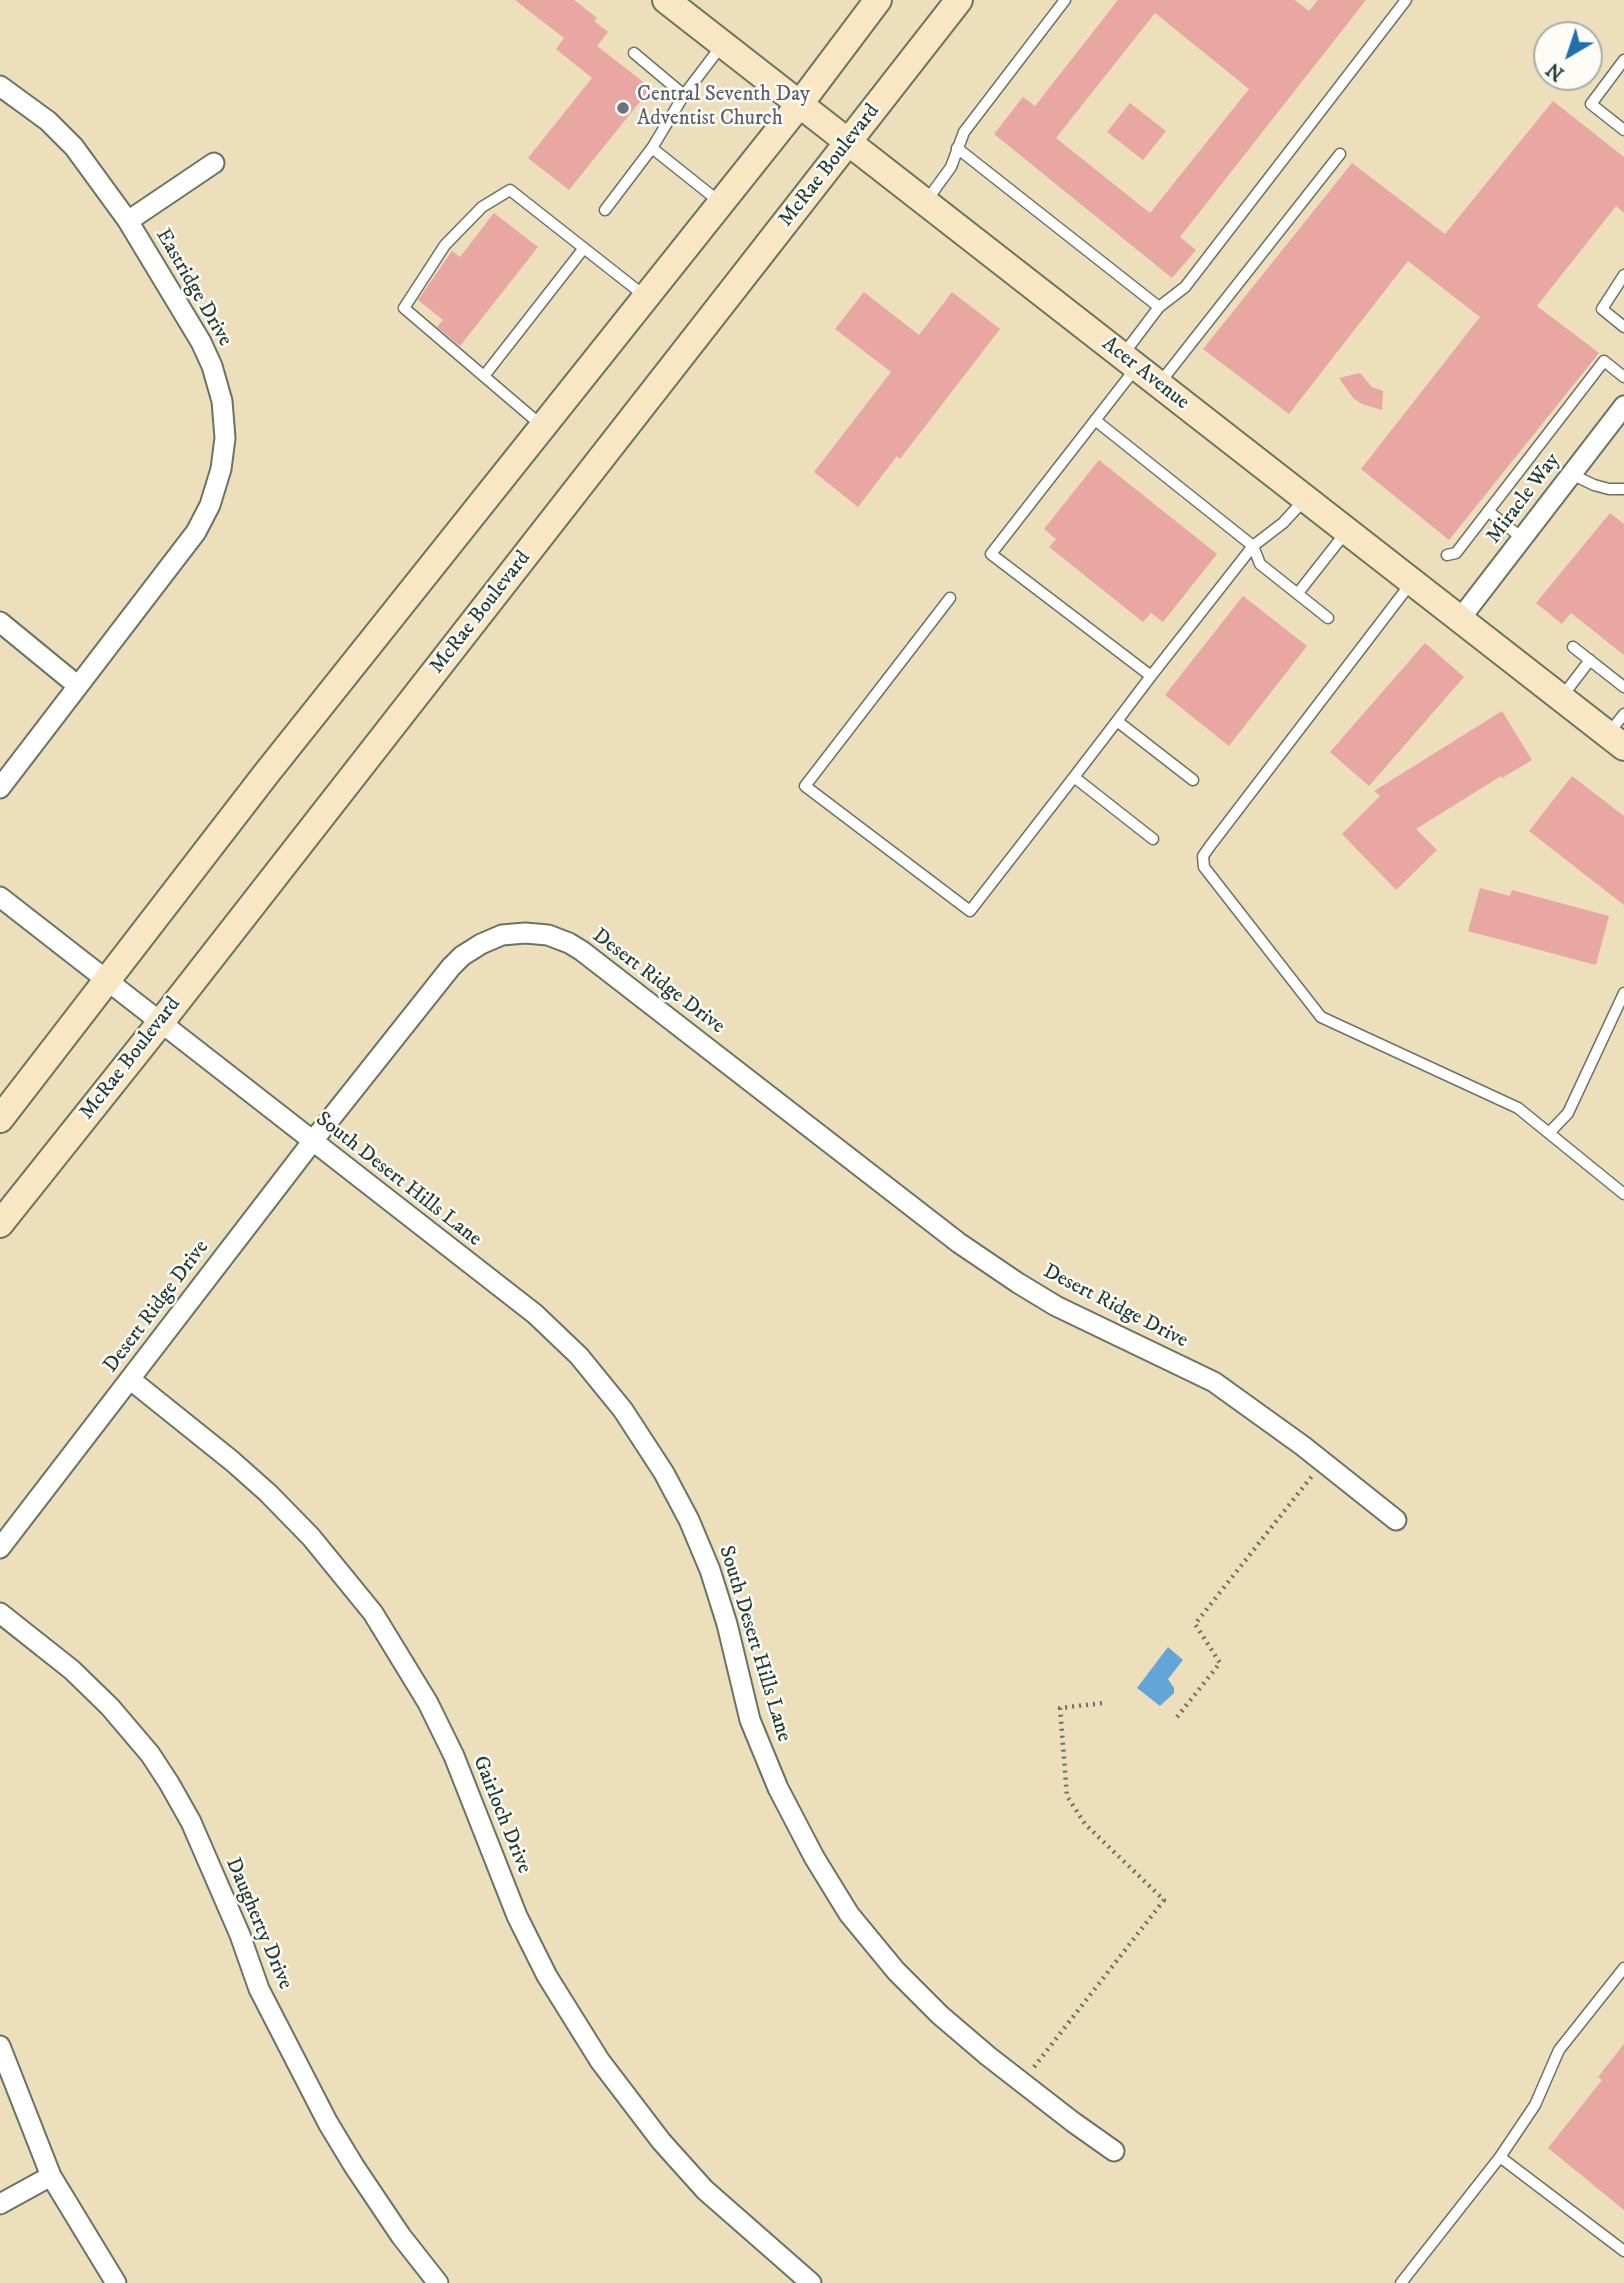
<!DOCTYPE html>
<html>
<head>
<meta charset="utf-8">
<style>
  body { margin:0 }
  #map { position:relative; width:1624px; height:2283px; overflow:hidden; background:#eddebc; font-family:"IM FELL DW Pica",serif }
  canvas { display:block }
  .north { position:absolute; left:1533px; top:21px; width:70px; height:70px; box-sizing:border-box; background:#fdfcf7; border:2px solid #a4b0a9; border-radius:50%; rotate:219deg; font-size:19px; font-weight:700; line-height:28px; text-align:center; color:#1f3d34 }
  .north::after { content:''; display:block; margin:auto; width:24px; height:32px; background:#1f6fb2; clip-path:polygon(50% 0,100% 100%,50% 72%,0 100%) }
</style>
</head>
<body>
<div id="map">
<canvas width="1624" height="2283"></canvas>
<div class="north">N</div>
</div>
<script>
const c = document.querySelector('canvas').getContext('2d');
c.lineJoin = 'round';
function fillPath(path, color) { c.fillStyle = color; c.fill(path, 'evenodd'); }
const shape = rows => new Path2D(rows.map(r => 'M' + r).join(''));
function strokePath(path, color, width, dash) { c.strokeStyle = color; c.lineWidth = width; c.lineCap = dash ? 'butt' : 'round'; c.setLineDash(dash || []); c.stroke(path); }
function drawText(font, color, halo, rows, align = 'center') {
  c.font = font + ' "IM FELL DW Pica",serif'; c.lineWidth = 5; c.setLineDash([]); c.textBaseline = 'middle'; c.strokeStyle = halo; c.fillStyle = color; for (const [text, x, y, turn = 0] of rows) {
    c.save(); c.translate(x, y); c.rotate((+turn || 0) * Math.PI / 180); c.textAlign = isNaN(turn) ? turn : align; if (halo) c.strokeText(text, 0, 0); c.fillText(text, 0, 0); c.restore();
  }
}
fillPath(shape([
  [1168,1647,1183,1660,1168,1679,1174,1688,1174,1693,1160,1706,1137,1688]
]), '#64a5d8');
fillPath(shape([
  [515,0,574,0,597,18,594,21,608,32,597,46,651,88,569,190,528,158,592,78,556,49,564,38],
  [1118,0,1295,0,1309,11,1318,0,1366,0,1180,237,1196,250,1172,278,994,134,1023,97,1035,106],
  [1155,13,1249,89,1150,213,1056,138],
  [1553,101,1624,157,1624,213,1616,206,1537,306,1599,353,1449,540,1361,469,1480,317,1408,261,1289,414,1203,349,1352,163,1445,234],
  [1130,103,1166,131,1143,160,1107,132],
  [494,213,538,247,460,346,437,327,443,320,418,300,452,251,460,257],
  [864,292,919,335,952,292,1000,329,900,459,897,456,858,507,814,472,891,372,835,329],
  [1360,373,1372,387,1383,391,1382,410,1362,404,1354,399,1339,378],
  [1099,460,1217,554,1163,622,1151,613,1143,622,1049,547,1056,539,1044,529],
  [1610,513,1624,524,1624,655,1571,613,1562,624,1536,603],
  [1243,596,1307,646,1229,746,1165,695],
  [1425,643,1464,677,1369,786,1330,752],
  [1502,711,1532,760,1502,778,1501,776,1416,829,1437,850,1396,890,1342,834,1380,796,1374,791],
  [1572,776,1624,816,1624,905,1529,831],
  [1480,888,1510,896,1512,890,1609,916,1596,965,1468,931],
  [1624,2044,1624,2210,1548,2148,1602,2080,1598,2077]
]), '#e8a7a3');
const lane = shape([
  [634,53,684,95],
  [1624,60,1591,104,1624,130],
  [652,148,684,95,722,45],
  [957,148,1159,307],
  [927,200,951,167,964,132,1065,0],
  [605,210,652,148,721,203],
  [1624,275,1602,309,1624,327],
  [1122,356,1159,307,1185,287,1406,0],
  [1135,369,991,554,1151,676,1253,546],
  [484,376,584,248],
  [1159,384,1340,154],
  [1095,420,1253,546,1283,523,1305,499],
  [541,425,404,308,445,245,482,207,510,190,646,297],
  [1571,474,1594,485,1609,489,1624,489],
  [1488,511,1522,538],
  [1253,546,1260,564,1328,618],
  [1447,555,1456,553,1604,361,1624,377],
  [1411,583,1210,846,1203,856,1204,867,1321,1017,1518,1108,1624,1194],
  [1298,593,1346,532],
  [950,598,805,786,970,911,1074,777],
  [1573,647,1624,687],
  [1151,676,1117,721,1193,780],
  [1561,698,1590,660],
  [1117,721,1074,777,1153,839],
  [1608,734,1624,714],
  [1549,1133,1568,1113,1624,993],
  [1500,2157,1624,2251],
  [1401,2283,1500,2157,1535,2105,1559,2050,1624,1968]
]);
const street = shape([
  [0,86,48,121,74,147,128,221,201,342,212,366,222,401,225,438,221,469,210,505,196,532,0,788],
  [128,221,214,163],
  [1460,619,1624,406],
  [0,622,78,686],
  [0,897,535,1314,579,1356,623,1410,664,1473,689,1520,710,1570,727,1624,750,1720,778,1788,814,1857,849,1914,896,1971,940,2015,988,2056,1073,2122,1114,2151],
  [131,1380,232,1461,268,1493,311,1537,373,1613,428,1703,454,1756,517,1916,547,1976,600,2061,661,2141,705,2190,811,2283],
  [0,1548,312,1142,451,967,462,956,481,944,502,935,525,933,548,935,569,943,582,951,959,1243,1018,1283,1056,1306,1214,1382,1303,1446,1396,1520],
  [0,1613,72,1670,110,1707,150,1754,169,1783,191,1822,240,1935,259,1989,328,2123,354,2166,401,2236,438,2283],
  [0,2046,51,2176,116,2283],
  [0,2204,51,2176]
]);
const secondary = shape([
  [666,0,1624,747],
  [0,1119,266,774,799,105,878,0],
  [0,1224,161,1022,959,0]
]);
strokePath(lane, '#677564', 13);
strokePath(street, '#677564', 23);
strokePath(secondary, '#677564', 30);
strokePath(shape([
  [1177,1717,1220,1663,1195,1624,1312,1476],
  [1034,2067,1164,1900,1085,1824,1067,1796,1060,1708,1103,1703]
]), '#677564', 4.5, [2, 5]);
strokePath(lane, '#fff', 10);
strokePath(street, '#fff', 19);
strokePath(secondary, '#f9e7c3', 26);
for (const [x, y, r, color] of [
  [623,108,7,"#6b7280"]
]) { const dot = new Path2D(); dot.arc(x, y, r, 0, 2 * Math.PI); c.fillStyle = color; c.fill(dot); strokePath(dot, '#fdfcf7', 2.5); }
drawText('21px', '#5b616d', '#fdfcf7', [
  ["Central Seventh Day",637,96],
  ["Adventist Church",637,120]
], 'left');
drawText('21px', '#1f3d34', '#fdfcf7', [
  ["McRae Boulevard",830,166,-52],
  ["Eastridge Drive",193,288,60],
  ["Acer Avenue",1145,374,38],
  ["Miracle Way",1524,499,-53],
  ["McRae Boulevard",481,613,-52],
  ["Desert Ridge Drive",658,982,37],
  ["McRae Boulevard",131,1059,-52],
  ["South Desert Hills Lane",398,1180,38],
  ["Desert Ridge Drive",157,1307,-53],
  ["Desert Ridge Drive",1115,1307,27],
  ["South Desert Hills Lane",754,1644,73],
  ["Gairloch Drive",501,1815,68],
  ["Daugherty Drive",258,1924,67]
]);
</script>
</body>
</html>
